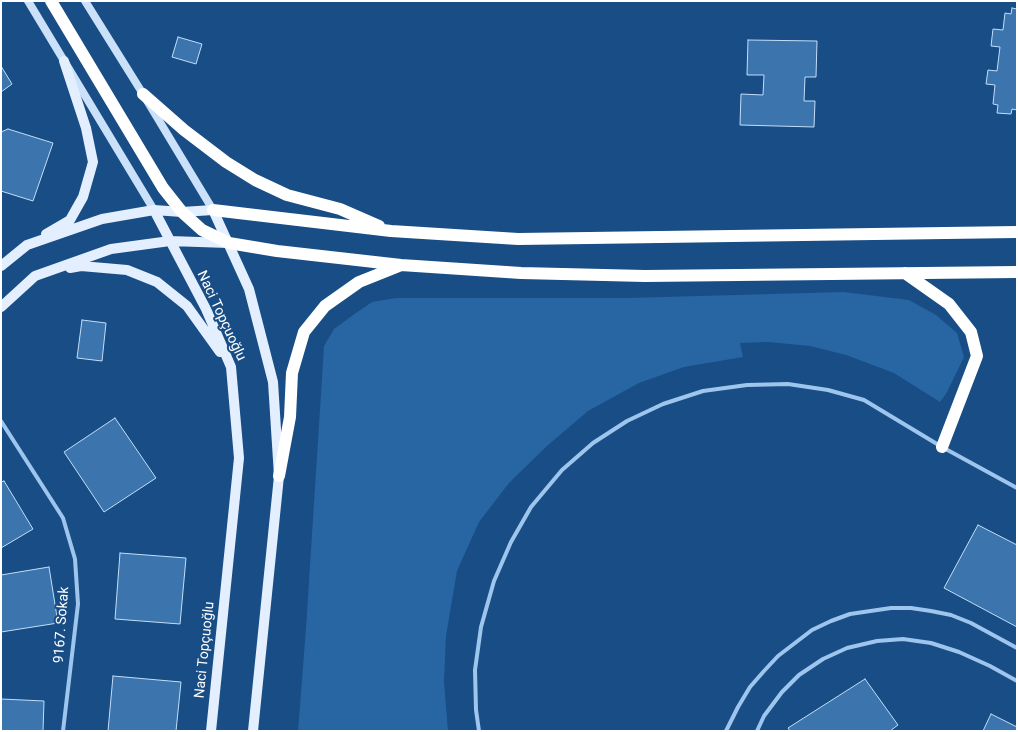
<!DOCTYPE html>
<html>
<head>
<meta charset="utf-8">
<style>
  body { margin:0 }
  #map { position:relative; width:1018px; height:732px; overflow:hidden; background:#184d85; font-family:Roboto,sans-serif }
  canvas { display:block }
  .frame { position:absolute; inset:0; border:2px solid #fff; pointer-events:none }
</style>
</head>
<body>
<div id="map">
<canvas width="1018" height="732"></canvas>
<div class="frame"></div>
</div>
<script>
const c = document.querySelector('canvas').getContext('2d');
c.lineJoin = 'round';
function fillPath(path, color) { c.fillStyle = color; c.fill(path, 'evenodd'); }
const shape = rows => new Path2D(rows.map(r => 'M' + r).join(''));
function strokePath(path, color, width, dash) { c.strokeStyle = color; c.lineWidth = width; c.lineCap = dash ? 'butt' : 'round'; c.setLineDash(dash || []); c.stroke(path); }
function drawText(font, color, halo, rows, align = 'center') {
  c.font = font + ' Roboto,sans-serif'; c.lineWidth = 4; c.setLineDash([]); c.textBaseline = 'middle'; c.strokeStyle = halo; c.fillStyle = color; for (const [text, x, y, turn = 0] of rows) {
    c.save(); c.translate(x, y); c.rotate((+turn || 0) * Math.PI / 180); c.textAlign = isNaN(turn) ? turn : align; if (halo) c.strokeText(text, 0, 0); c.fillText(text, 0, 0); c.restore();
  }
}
fillPath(shape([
  [844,292,909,300,936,315,957,333,964,357,946,394,940,402,894,373,846,355,810,346,768,342,740,343,743,357,684,367,639,383,588,411,547,446,509,483,479,522,457,571,446,636,444,682,448,731,298,731,306,628,324,346,334,329,353,315,372,302,396,298,626,298]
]), '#2765a3');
const building = shape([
  [1012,8,1017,9,1017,110,1012,109,1011,114,997,113,998,105,993,104,995,85,986,84,988,70,997,71,1000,47,991,46,993,29,1003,30,1005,13,1011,14,1012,8],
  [178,37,202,44,196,64,172,57,178,37],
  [748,40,817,41,816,77,805,77,804,101,815,101,814,127,740,125,741,94,763,95,764,75,747,75,748,40],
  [1,66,12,84,1,92,1,66],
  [8,129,53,143,33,201,1,191,1,132,8,129],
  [82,320,106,323,102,361,77,358,82,320],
  [115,418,156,478,104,512,64,452,115,418],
  [4,481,33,529,1,548,1,482,4,481],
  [978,525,1017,545,1017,627,944,588,978,525],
  [120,553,186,558,180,624,115,619,120,553],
  [49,567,58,623,1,632,1,575,49,567],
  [113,676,181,682,176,731,108,731,113,676],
  [865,679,898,725,890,731,790,731,788,728,865,679],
  [1,699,44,701,43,731,1,731,1,699],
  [991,714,1017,727,1017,731,983,731,991,714]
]);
fillPath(building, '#3c74ad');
strokePath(building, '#c3def9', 1);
strokePath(shape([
  [1,421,63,518,75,559,78,604,63,731],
  [479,731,476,710,475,670,481,627,494,581,511,542,531,507,562,470,593,443,627,421,663,404,703,391,747,385,788,384,828,390,864,400,942,447,1017,488],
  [726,731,738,707,750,687,764,671,778,656,812,630,831,621,850,614,891,608,911,608,931,611,951,615,971,623,1017,648],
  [757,731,764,716,782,692,799,675,823,659,847,648,877,641,903,639,931,643,959,652,990,666,1017,681]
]), '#9ec5ed', 4);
strokePath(shape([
  [28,1,154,210],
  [85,1,143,94,213,210]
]), '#cae1f9', 8);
strokePath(shape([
  [154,210,206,309,231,367,239,458,211,731],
  [46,234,70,220,83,197,93,162,86,128,64,61],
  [1,266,27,245,102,219,154,210,182,212,213,210,249,289,273,382,279,476,253,731],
  [70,268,81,266,127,270,157,282,187,306,220,352],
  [1,307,35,276,111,249,170,241,228,243]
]), '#e3efff', 10);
strokePath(shape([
  [51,1,163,188,182,212,202,230,229,243,277,251,401,265,521,273,645,276,1017,272],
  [143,94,184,130,226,162,255,180,287,195,340,209,379,226],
  [213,210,391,231,518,239,1017,232],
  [905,273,949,304,971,332,977,356,942,447],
  [279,476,290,417,292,373,304,332,325,306,359,282,399,266]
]), '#fff', 12);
drawText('14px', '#fff', '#184d85', [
  ["Naci Topçuoğlu",221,316,65],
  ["9167. Sokak",62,625,-86],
  ["Naci Topçuoğlu",205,650,-84]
]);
</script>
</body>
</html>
